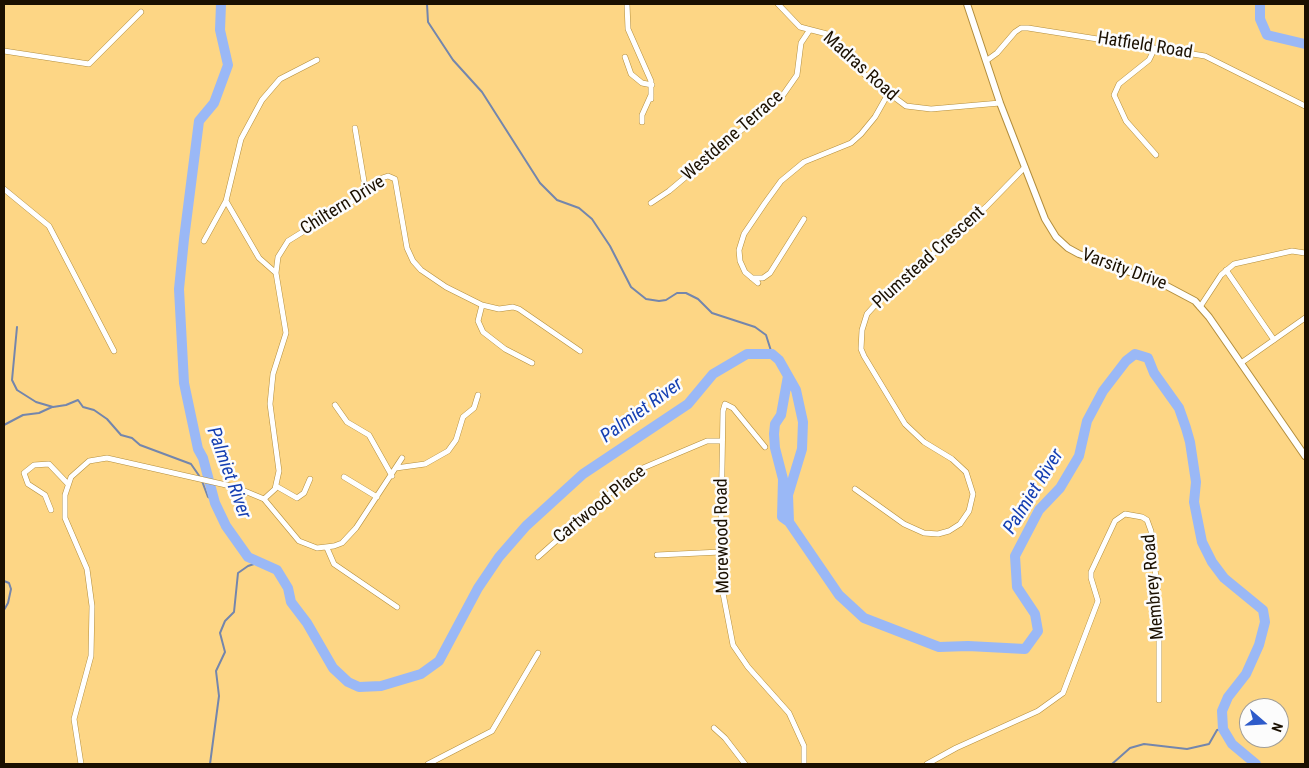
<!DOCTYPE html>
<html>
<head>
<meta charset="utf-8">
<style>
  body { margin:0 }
  #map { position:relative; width:1309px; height:768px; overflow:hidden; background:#fdd685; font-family:"Roboto Condensed",sans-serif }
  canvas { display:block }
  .frame { position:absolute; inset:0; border:5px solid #1b1000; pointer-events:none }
  .north { position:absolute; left:1239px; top:698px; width:50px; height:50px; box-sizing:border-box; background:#fcfcfc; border:1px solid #a29e97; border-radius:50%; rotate:109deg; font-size:14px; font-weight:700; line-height:20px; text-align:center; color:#1b1000 }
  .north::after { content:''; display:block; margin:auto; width:18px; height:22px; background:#2e5bca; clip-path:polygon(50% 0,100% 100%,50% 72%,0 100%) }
</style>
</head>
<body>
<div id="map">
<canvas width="1309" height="768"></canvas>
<div class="frame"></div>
<div class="north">N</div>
</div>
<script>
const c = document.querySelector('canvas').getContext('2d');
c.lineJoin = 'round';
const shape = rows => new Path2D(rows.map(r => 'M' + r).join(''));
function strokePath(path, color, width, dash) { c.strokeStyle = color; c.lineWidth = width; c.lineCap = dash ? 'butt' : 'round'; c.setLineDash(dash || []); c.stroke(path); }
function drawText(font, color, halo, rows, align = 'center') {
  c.font = font + ' "Roboto Condensed",sans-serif'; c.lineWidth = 5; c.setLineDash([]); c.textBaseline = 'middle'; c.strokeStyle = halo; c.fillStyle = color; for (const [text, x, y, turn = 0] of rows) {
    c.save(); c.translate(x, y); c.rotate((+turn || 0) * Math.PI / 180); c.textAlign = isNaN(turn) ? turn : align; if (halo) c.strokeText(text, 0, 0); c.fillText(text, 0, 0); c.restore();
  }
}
strokePath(shape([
  [427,4,428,22,453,60,482,92,540,183,557,200,579,208,592,219,610,246,631,287,646,299,659,301,666,300,677,293,686,293,698,299,712,313,755,327,766,335,772,354],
  [17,327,12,380,17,390,36,402,53,407,66,405,78,400,83,407,94,410,107,419,121,435,132,438,140,445,191,464,200,477],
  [4,425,23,415,39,413,52,407],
  [202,481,208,497,215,501],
  [4,581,9,583,11,589,8,603,4,610],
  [210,764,219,696,216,671,225,652,220,633,225,621,234,612,238,573,248,566,260,562],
  [1112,764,1130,748,1144,744,1187,749,1209,744,1217,730,1223,729]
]), '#7486ac', 2);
strokePath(shape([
  [221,4,220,30,228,65,214,103,199,121,184,239,179,289,184,383,198,449,203,458,215,503,226,526,248,557,277,570,288,588,291,602,307,623,333,668,348,682,359,687,381,686,421,674,439,661,478,588,499,557,526,526,583,474,688,404,713,374,747,354,772,354,779,360,796,390,803,422,802,449,788,495,789,522,839,595,864,618,939,647,968,646,1025,649,1038,631,1035,614,1017,587,1015,556,1039,510,1060,488,1079,456,1087,421,1103,391,1126,361,1135,354,1148,358,1154,373,1179,408,1186,428,1190,442,1196,482,1194,502,1202,542,1212,562,1224,578,1263,610,1265,622,1259,645,1246,674,1228,697,1222,711,1223,729,1232,744,1256,764],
  [1260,4,1260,19,1267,35,1305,44],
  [788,376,781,415,775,424,774,434,775,448,783,479,782,517,789,522]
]), '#9ab8f6', 10);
const minor = shape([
  [627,4,628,29,651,81,651,99],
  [778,4,800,27,827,34,866,76,906,106,931,109,1000,103],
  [1155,48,1149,60,1119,84,1114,95,1126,121,1156,155],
  [4,51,89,64,141,12],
  [625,57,631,74,642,83,652,85],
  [986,61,997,53,1015,32,1021,28,1028,28,1205,56,1305,106],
  [642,122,642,115,651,95],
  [355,128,366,193],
  [4,189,49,226,114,351],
  [651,203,669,191,783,95,797,75,801,43,809,31],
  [204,241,226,201],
  [1226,270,1274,340],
  [276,273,259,258,226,201,241,139,262,100,280,79,317,60],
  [752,278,763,278,770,273,804,219],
  [758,283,745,272,740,261,739,250,744,234,765,203,781,181,804,162,851,143,861,134,875,117,888,94],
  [482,305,478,321,483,332,505,349,532,363],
  [1200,307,1221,275,1234,264,1292,251,1305,253],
  [1241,363,1305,318],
  [335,405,347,422,369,435,392,476],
  [765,447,733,408,725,404,723,411,721,525,722,588,733,645,748,667,789,713,804,746,804,764],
  [396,468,425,464,448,451,456,440,463,417,474,408,478,395],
  [344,477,377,497],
  [276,486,297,498,304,493,310,479],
  [855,489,904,524,924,533,938,534,949,531,960,524,969,511,973,494,966,472,952,459,924,442,905,424,864,356,861,349,862,330,867,314,877,303,986,207,1025,167],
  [264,499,275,489,279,471,270,404,273,374,286,333,276,273,278,257,288,241,359,197,382,178,388,176,395,179,407,248,413,261,421,270,446,287,482,305,499,309,513,307,519,309,580,351],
  [264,499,299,541,317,548,334,546,342,543,356,528,402,458],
  [51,510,45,495,28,484,24,473,34,465,49,464,68,484],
  [327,548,334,564,397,607],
  [657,555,721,552],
  [538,557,610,493,643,468,707,441,722,441],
  [714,728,725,738,745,764],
  [81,764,74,719,91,656,92,606,87,569,65,518,65,495,71,477,89,461,107,458,235,487,264,499],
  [428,764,492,731,538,653],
  [927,764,956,748,1038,711,1063,693,1098,601,1091,578,1091,572,1115,521,1125,514,1142,517,1147,520,1151,531,1159,606,1159,700]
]);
const tertiary = shape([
  [967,4,1000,103,1045,219,1056,237,1068,248,1079,254,1163,284,1195,301,1209,317,1305,456]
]);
strokePath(minor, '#b38e3d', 6);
strokePath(tertiary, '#b38e3d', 8);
strokePath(minor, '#fff', 5);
strokePath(tertiary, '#fff', 6);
drawText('18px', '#1b1000', '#fcfcfc', [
  ["Hatfield Road",1145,46,9],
  ["Madras Road",860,67,42],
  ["Westdene Terrace",733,136,-41],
  ["Chiltern Drive",343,206,-32],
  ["Plumstead Crescent",929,258,-42],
  ["Varsity Drive",1124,270,20],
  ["Cartwood Place",600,505,-39],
  ["Morewood Road",723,536,-91],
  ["Membrey Road",1154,587,-95]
]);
drawText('italic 19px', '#153fb2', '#fcfcfc', [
  ["Palmiet River",642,411,-36],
  ["Palmiet River",228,473,70],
  ["Palmiet River",1034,492,-58]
]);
</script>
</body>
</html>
